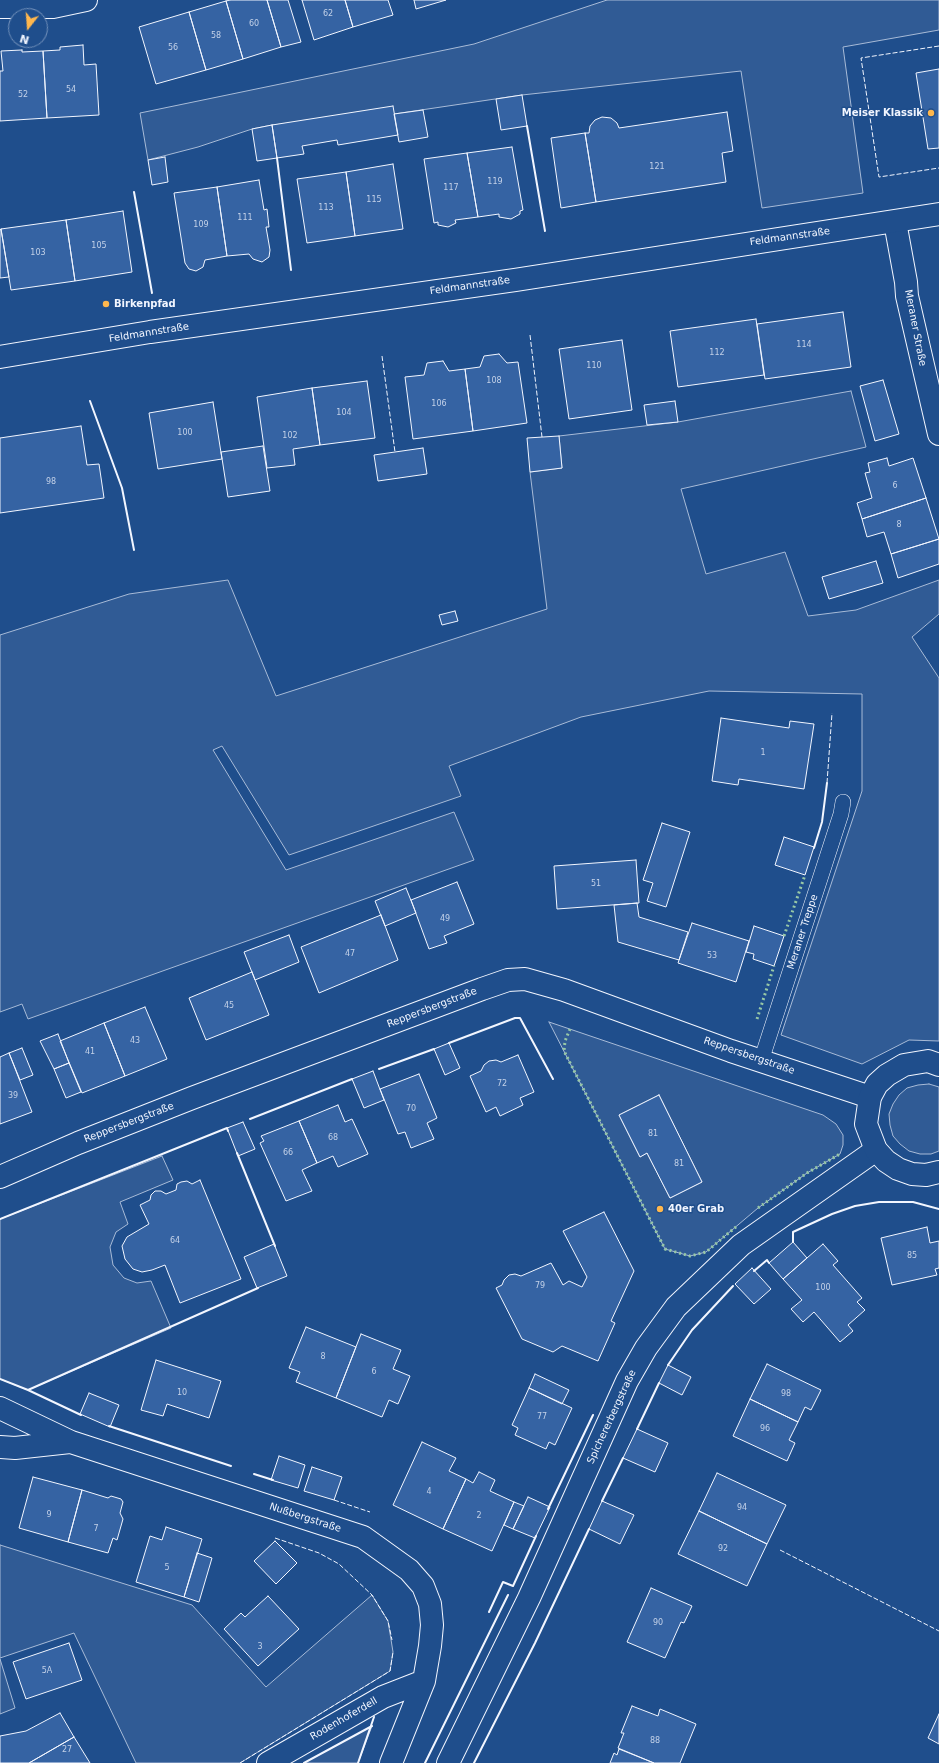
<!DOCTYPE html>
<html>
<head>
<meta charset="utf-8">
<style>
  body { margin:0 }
  #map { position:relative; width:939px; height:1763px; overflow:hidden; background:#1f4e8c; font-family:"DejaVu Sans",sans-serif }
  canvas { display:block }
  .north { position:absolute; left:8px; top:8px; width:40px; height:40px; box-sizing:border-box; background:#1f4e8c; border:1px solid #7391ba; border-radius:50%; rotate:197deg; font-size:11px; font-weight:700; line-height:16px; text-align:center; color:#f2f6ff }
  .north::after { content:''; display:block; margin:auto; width:14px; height:18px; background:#ffb74d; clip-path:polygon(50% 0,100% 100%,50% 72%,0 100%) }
</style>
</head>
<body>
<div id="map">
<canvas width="939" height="1763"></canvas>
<div class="north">N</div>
</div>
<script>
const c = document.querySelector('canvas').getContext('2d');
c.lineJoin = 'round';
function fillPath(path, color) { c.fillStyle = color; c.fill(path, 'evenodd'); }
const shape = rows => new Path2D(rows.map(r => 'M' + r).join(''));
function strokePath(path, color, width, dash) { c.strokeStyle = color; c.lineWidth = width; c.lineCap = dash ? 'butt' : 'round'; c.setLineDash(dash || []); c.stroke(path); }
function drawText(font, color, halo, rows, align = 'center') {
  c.font = font + ' "DejaVu Sans",sans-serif'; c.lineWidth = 3; c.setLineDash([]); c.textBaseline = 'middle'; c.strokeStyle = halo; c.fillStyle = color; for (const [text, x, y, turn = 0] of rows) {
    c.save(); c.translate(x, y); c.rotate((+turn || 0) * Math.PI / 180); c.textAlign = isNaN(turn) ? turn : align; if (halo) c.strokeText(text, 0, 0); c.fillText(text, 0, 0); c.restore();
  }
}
const green = shape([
  [607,0,939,0,939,30,843,47,863,193,762,208,741,71,522,95,394,114,272,125,252,129,198,147,148,160,140,113,474,44,607,0],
  [851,391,866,447,681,489,706,574,785,552,808,616,856,610,939,580,939,614,912,637,939,678,939,1041,909,1040,862,1064,781,1035,862,791,862,694,709,691,581,717,449,766,461,796,289,855,222,746,213,750,286,870,454,812,474,860,28,1019,22,1004,0,1012,0,635,129,594,228,580,276,696,547,609,530,472,562,468,559,436,678,422,851,391],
  [549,1022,823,1115,836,1124,843,1135,843,1145,840,1154,807,1173,758,1208,706,1252,690,1256,665,1249,549,1022],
  [659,1095,702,1182,670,1198,647,1153,640,1157,619,1115,659,1095],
  [929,1084,939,1087,939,1151,931,1154,920,1154,909,1151,900,1144,893,1136,890,1125,889,1114,893,1104,899,1095,907,1088,918,1085,929,1084],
  [162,1156,173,1180,120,1202,128,1224,116,1232,110,1247,113,1265,124,1278,137,1283,151,1281,171,1328,28,1390,0,1379,0,1219,162,1156],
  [0,1545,192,1605,266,1687,372,1595,388,1621,393,1652,390,1671,240,1763,136,1763,74,1633,0,1658,0,1545],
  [0,1659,15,1708,0,1714,0,1659],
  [372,1726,358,1763,304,1763,372,1726]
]);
fillPath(green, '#305b95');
strokePath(green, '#a8bbd7', 1);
const building = shape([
  [230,0,267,0,281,47,243,59,226,1,230,0],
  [267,0,288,0,301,42,281,47,267,0],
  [302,0,345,0,353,27,314,40,302,0],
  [345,0,388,0,393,15,353,27,345,0],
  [414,0,446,0,416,9,414,0],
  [226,1,243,59,206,70,189,12,226,1],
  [189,12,206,70,156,84,139,27,189,12],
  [83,45,84,65,96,64,99,115,47,118,43,51,60,50,60,47,83,45],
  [22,50,22,52,43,51,47,118,0,121,0,71,3,71,1,51,22,50],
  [939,69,939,148,928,149,916,73,939,69],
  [522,95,527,126,501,130,496,99,522,95],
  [393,106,398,135,338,145,337,140,302,146,304,154,277,158,272,125,393,106],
  [423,110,428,137,399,142,394,114,423,110],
  [727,112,733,151,722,153,726,182,596,202,585,133,589,133,590,126,595,120,602,117,611,118,617,123,619,128,727,112],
  [272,125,277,158,257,161,252,129,272,125],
  [585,133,596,202,561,208,551,138,585,133],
  [512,147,523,210,520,211,520,214,511,219,499,217,499,214,478,217,467,153,512,147],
  [467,153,478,217,455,220,456,223,448,227,438,225,438,222,434,223,424,159,467,153],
  [165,157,168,182,152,185,148,160,165,157],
  [393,164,403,229,355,236,346,172,393,164],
  [346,172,355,236,307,243,297,179,346,172],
  [259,180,264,210,267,209,269,227,266,227,270,250,269,257,262,262,253,259,249,254,227,256,217,187,259,180],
  [217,187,227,256,205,260,203,267,196,271,189,269,185,263,174,193,217,187],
  [123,211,132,272,75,281,66,220,123,211],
  [66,220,75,281,11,290,1,229,66,220],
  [1,229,9,277,0,278,0,230,1,229],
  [843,312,851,367,765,379,757,324,843,312],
  [756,319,764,375,678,387,670,331,756,319],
  [622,340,632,410,569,419,559,349,622,340],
  [499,354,507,363,518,362,527,423,473,431,465,369,480,367,484,356,499,354],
  [443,361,449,371,465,369,473,431,413,439,405,377,424,375,427,363,443,361],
  [883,380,899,434,875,441,860,386,883,380],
  [367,381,375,438,320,445,312,388,367,381],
  [312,388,320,445,293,449,295,465,267,468,257,397,312,388],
  [675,401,678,422,647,425,644,405,675,401],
  [213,402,222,459,158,469,149,413,213,402],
  [81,426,87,465,99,464,104,498,0,513,0,438,81,426],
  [559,436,562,468,530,472,527,438,559,436],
  [263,446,270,491,228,497,221,452,263,446],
  [423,448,427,474,378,481,374,455,423,448],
  [887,458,889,466,913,458,926,498,862,519,857,503,872,498,865,473,870,472,868,463,887,458],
  [926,498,939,539,891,554,884,532,867,537,862,519,926,498],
  [939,539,939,564,898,578,891,554,939,539],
  [876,561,883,583,829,599,822,577,876,561],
  [455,611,458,621,442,625,439,615,455,611],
  [721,718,789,728,790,721,814,724,804,789,739,779,738,785,712,781,721,718],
  [662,823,690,832,666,907,647,901,653,883,643,880,662,823],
  [784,837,814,847,805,875,775,865,784,837],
  [636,860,639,903,557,909,554,866,636,860],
  [457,882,474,924,444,936,447,943,429,949,411,900,457,882],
  [406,888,416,913,385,926,375,901,406,888],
  [637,903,639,917,688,932,679,960,618,942,614,905,637,903],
  [381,915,398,960,319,993,301,947,381,915],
  [692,923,749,941,736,982,678,963,692,923],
  [754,926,784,936,774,966,753,959,754,954,746,952,754,926],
  [289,935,299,962,255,980,244,952,289,935],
  [252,972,269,1015,206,1040,189,998,252,972],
  [145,1007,167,1059,125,1076,104,1023,145,1007],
  [104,1023,125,1076,82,1093,60,1041,104,1023],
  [58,1034,69,1063,54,1069,40,1041,58,1034],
  [449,1043,460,1068,445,1075,434,1049,449,1043],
  [22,1048,33,1075,20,1080,9,1053,22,1048],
  [9,1053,32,1112,0,1124,0,1057,9,1053],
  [518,1055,534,1092,520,1098,523,1105,500,1116,496,1107,486,1112,470,1076,481,1071,484,1065,489,1061,496,1060,501,1062,518,1055],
  [69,1063,81,1092,66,1098,54,1069,69,1063],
  [373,1071,384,1100,364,1108,352,1079,373,1071],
  [419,1074,437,1118,427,1123,434,1139,411,1148,405,1132,398,1134,380,1089,419,1074],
  [659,1095,702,1182,670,1198,647,1153,640,1157,619,1115,659,1095],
  [338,1105,345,1122,352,1119,368,1154,338,1167,333,1156,317,1163,299,1121,338,1105],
  [299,1121,317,1163,302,1170,312,1191,286,1201,260,1143,264,1141,261,1136,299,1121],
  [243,1122,255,1149,238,1156,227,1128,243,1122],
  [200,1180,241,1279,180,1303,165,1265,152,1270,142,1272,133,1269,125,1259,122,1246,127,1237,149,1224,140,1205,150,1200,151,1195,155,1191,161,1191,166,1194,176,1190,177,1184,181,1182,187,1181,192,1184,200,1180],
  [604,1212,634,1271,611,1321,615,1323,598,1361,562,1346,553,1352,522,1339,496,1288,502,1285,504,1280,509,1275,515,1274,521,1276,551,1263,563,1285,569,1281,582,1287,587,1277,563,1231,604,1212],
  [927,1227,930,1243,939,1241,939,1268,935,1269,937,1275,892,1285,881,1238,927,1227],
  [793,1242,807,1258,783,1279,769,1263,793,1242],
  [274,1244,287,1276,257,1288,244,1257,274,1244],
  [823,1244,838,1261,833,1265,862,1298,857,1302,865,1310,848,1325,853,1331,840,1342,814,1312,803,1322,791,1309,802,1300,783,1279,823,1244],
  [752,1268,771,1289,754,1304,735,1284,752,1268],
  [306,1327,356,1347,336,1398,296,1382,300,1372,289,1368,306,1327],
  [361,1334,401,1350,393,1369,410,1376,398,1404,389,1400,382,1417,336,1398,361,1334],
  [156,1360,221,1381,209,1418,167,1404,163,1416,141,1410,156,1360],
  [767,1364,821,1390,811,1410,805,1407,798,1422,750,1399,767,1364],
  [668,1365,691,1377,682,1395,659,1383,668,1365],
  [535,1374,569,1390,562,1404,529,1388,535,1374],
  [529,1388,572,1408,555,1445,549,1442,546,1449,515,1435,518,1428,512,1425,529,1388],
  [89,1393,119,1405,110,1427,80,1414,89,1393],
  [750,1399,798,1422,789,1440,795,1443,787,1461,733,1436,750,1399],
  [637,1429,668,1443,655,1472,623,1458,637,1429],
  [422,1442,456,1458,449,1471,466,1479,443,1529,393,1505,422,1442],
  [279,1456,305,1465,298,1488,271,1480,279,1456],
  [312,1467,342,1477,334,1500,304,1491,312,1467],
  [479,1472,495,1480,490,1491,514,1502,492,1551,443,1529,466,1479,473,1483,479,1472],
  [717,1473,786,1505,767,1544,699,1511,717,1473],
  [33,1477,82,1490,68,1542,19,1528,33,1477],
  [82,1490,108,1498,111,1496,121,1499,123,1502,120,1513,123,1519,117,1540,113,1538,108,1553,68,1542,82,1490],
  [528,1497,550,1507,535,1538,513,1529,528,1497],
  [602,1501,634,1515,620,1544,589,1529,602,1501],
  [514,1502,524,1506,513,1529,504,1525,514,1502],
  [699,1511,767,1544,747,1586,678,1554,699,1511],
  [166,1527,202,1539,184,1597,136,1582,150,1536,162,1540,166,1527],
  [275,1541,297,1563,276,1584,254,1561,275,1541],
  [197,1553,212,1558,199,1602,184,1597,197,1553],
  [651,1588,692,1606,684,1623,681,1622,665,1658,627,1642,651,1588],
  [268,1596,299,1629,258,1666,224,1629,241,1613,245,1617,268,1596],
  [69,1643,82,1680,26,1699,13,1662,69,1643],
  [632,1706,658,1716,660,1709,696,1724,680,1763,654,1763,618,1748,624,1733,621,1733,632,1706],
  [60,1713,74,1737,29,1763,0,1763,0,1736,26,1731,60,1713],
  [939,1714,939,1744,928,1738,939,1714],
  [74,1737,90,1763,29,1763,74,1737],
  [619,1749,654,1763,610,1763,614,1753,617,1755,619,1749]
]);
fillPath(building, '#3563a3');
strokePath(building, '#f2f6ff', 1);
const service = shape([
  [761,1061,841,814,843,802]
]);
const minor = shape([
  [0,7,53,7,86,0],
  [895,222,906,282,907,296,939,434],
  [0,1177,78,1143,192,1098,482,989,508,980,525,979,564,990,731,1051,870,1097],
  [0,1408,71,1442,363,1537,409,1570,423,1586,430,1604,432,1625,430,1646,424,1681,391,1763],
  [0,1447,15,1448,70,1442],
  [268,1763,383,1697,424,1681],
  [448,1763,529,1598,627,1381,646,1348,676,1307,741,1245,876,1150]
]);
const tertiary = shape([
  [0,357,150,332,515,280,939,214],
  [939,1065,928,1061,904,1065,887,1075,877,1084,870,1097,866,1124,876,1150,886,1161,898,1169,912,1174,926,1175,939,1172]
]);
strokePath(service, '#f2f6ff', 16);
strokePath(minor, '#f2f6ff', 24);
strokePath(tertiary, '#f2f6ff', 24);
strokePath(service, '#1f4e8c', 15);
strokePath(minor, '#1f4e8c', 22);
strokePath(tertiary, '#1f4e8c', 22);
strokePath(shape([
  [784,936,805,875],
  [757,1019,774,966],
  [570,1029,565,1041,564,1051,665,1249,690,1256,706,1252,737,1226],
  [758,1208,807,1173,840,1154]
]), '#97c8a6', 3, [2, 3]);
strokePath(shape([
  [939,46,861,58,879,177,939,168],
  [530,335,542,437],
  [382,356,395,452],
  [827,783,832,713],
  [334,1500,370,1512],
  [275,1538,319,1553,339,1564,372,1595,388,1621,392,1640],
  [780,1550,939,1631],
  [240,1763,390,1671,393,1652]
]), '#f2f6ff', 1, [5, 2]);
strokePath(shape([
  [527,126,545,231],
  [277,158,291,270],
  [134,192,152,293],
  [90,401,122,488,134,550],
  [814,848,822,822,827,783],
  [449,1043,515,1018,520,1018,553,1079],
  [379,1069,434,1049],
  [250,1119,352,1079],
  [237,1153,275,1246],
  [0,1219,227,1128,228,1131],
  [793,1242,793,1232,832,1214,855,1206,879,1202,913,1202,939,1209],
  [754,1271,767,1260,769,1263],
  [668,1365,692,1330,733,1286],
  [0,1379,28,1390,258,1288],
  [28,1390,81,1415],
  [109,1426,231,1466],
  [637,1429,659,1383],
  [254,1474,273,1480],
  [602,1501,623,1458],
  [548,1509,593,1415],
  [489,1612,503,1582,513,1586,536,1536],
  [304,1763,372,1726],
  [358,1763,374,1717],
  [425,1763,508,1595],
  [474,1763,535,1643,589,1529]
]), '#f2f6ff', 2);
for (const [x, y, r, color] of [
  [931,113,4,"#ffb74d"],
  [106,304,4,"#ffb74d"],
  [660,1209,4,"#ffb74d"]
]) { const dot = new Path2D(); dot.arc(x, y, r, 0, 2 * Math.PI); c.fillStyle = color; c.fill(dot); strokePath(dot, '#1f4e8c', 1.5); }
drawText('8px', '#c3d1e8', null, [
  ["62",328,14],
  ["60",254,24],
  ["58",216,36],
  ["56",173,48],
  ["54",71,90],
  ["52",23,95],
  ["121",657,167],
  ["119",495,182],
  ["117",451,188],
  ["115",374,200],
  ["113",326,208],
  ["111",245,218],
  ["109",201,225],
  ["105",99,246],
  ["103",38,253],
  ["114",804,345],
  ["112",717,353],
  ["110",594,366],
  ["108",494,381],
  ["106",439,404],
  ["104",344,413],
  ["100",185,433],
  ["102",290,436],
  ["98",51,482],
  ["6",895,486],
  ["8",899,525],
  ["1",763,753],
  ["51",596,884],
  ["49",445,919],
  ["47",350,954],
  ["53",712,956],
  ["45",229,1006],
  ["43",135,1041],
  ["41",90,1052],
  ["72",502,1084],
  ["39",13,1096],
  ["70",411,1109],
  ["81",653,1134],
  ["68",333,1138],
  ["66",288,1153],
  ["81",679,1164],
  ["64",175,1241],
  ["85",912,1256],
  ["79",540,1286],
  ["100",823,1288],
  ["8",323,1357],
  ["6",374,1372],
  ["10",182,1393],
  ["98",786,1394],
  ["77",542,1417],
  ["96",765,1429],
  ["4",429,1492],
  ["94",742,1508],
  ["9",49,1515],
  ["2",479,1516],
  ["7",96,1529],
  ["92",723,1549],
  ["5",167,1568],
  ["90",658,1623],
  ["3",260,1647],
  ["5A",47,1671],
  ["88",655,1741],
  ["27",67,1750]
]);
drawText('bold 10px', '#f2f6ff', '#1f4e8c', [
  ["Meiser Klassik",923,113,"right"],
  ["Birkenpfad",114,304],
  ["40er Grab",668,1209]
], 'left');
drawText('10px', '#f2f6ff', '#1f4e8c', [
  ["Feldmannstraße",790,237,-8],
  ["Feldmannstraße",470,286,-8],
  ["Meraner Straße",915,328,79],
  ["Feldmannstraße",149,333,-9],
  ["Meraner Treppe",803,932,-72],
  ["Reppersbergstraße",432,1008,-21],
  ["Reppersbergstraße",749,1056,19],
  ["Reppersbergstraße",129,1123,-21],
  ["Spichererbergstraße",612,1417,-65],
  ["Nußbergstraße",305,1518,18],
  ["Rodenhoferdell",344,1719,-30]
]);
</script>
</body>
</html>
